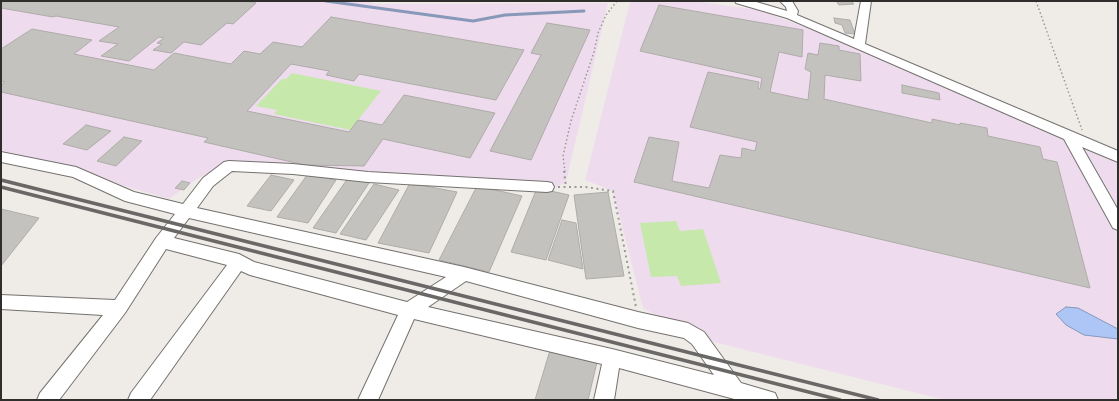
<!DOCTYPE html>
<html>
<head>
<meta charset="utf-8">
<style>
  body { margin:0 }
  #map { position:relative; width:1119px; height:401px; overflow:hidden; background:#efece8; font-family:"Libre Baskerville",serif }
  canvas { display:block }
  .frame { position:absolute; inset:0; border:2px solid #2f2e2d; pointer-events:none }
</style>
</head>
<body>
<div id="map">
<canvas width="1119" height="401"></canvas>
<div class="frame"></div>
</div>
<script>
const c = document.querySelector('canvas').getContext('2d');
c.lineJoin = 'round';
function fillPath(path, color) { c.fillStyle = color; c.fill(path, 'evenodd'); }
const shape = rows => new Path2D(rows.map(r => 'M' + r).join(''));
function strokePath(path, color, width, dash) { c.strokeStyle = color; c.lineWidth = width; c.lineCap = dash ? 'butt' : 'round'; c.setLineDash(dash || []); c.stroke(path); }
fillPath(shape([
  [1,1,365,1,377,4,608,3,566,182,557,187,229,166,200,177,169,199,1,150],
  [654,1,693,1,760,10,856,47,1118,158,1118,400,945,400,698,338,643,308,613,191,585,180,630,2]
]), '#eedcee');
fillPath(shape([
  [292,73,381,91,350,130,274,114,277,110,256,106,282,79,286,79],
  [676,221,680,231,703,229,721,283,681,286,677,276,651,277,640,223]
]), '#c6e8aa');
const water = shape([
  [1066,307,1078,308,1118,329,1118,339,1084,335,1066,325,1056,314,1066,307]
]);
fillPath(water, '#aec6f5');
strokePath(water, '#8898b9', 1);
strokePath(shape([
  [326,1,473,21,505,15,584,11]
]), '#8898b9', 3);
const building = shape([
  [1,1,247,1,256,3,233,24,227,23,201,45,184,42,171,53,153,50,162,44,157,43,164,38,159,37,129,61,101,56,118,44,99,41,119,27,56,16,53,17,1,8,1,1],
  [836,1,851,1,854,4,839,5,836,1],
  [659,5,803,30,802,57,779,52,770,92,808,100,811,72,805,69,808,53,818,55,820,43,839,46,839,50,860,54,861,81,825,75,824,99,932,123,932,119,960,125,960,123,987,128,988,136,1040,147,1043,159,1057,162,1090,288,634,182,649,137,679,142,672,181,709,188,720,155,741,158,742,148,755,151,757,142,690,127,708,72,759,82,758,88,760,89,762,78,640,51,659,5],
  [331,17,524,50,496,100,359,74,354,81,326,75,329,71,291,64,247,111,349,132,358,120,382,125,404,95,495,113,470,158,383,139,364,166,305,165,204,142,208,138,1,92,1,85,5,82,1,81,1,49,32,29,92,40,74,54,154,70,174,53,231,64,244,51,260,54,273,42,302,47,331,17],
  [834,18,850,20,855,34,845,33,842,25,835,23,834,18],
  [547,23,590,30,531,160,490,151,541,55,531,53,547,23],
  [902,85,939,93,940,100,902,93,902,85],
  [86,125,111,131,87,150,63,144,86,125],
  [124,137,142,141,116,166,97,161,124,137],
  [271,175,294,180,271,211,247,206,271,175],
  [307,175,336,180,308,223,277,217,307,175],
  [348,178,369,183,336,233,313,228,348,178],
  [182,181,190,183,184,190,175,188,182,181],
  [410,183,457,192,429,253,378,243,410,183],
  [374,184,399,190,366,240,340,234,374,184],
  [477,186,522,196,489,272,439,260,477,186],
  [537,188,569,195,546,260,511,252,537,188],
  [608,192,624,276,586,279,574,195,608,192],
  [1,209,39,218,1,266,1,209],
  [562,220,576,223,583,269,548,260,562,220],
  [551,347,598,358,588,400,535,400,551,347]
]);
fillPath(building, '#c4c2be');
strokePath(building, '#aeaca8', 1);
const minor = shape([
  [735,1,753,1,787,11,786,7,780,1,792,1,798,11,797,15,854,39,861,1,871,1,865,44,1118,151,1118,162,1082,147,1118,210,1118,230,1113,228,1064,139,787,18,736,3,735,1],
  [1,152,76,167,134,192,183,204,203,178,224,162,229,161,293,164,368,172,547,182,552,183,554,187,552,191,547,192,368,182,293,174,232,171,213,186,197,208,464,267,638,312,688,323,704,332,741,383,775,393,778,400,738,400,619,368,614,400,594,400,602,364,414,319,378,400,358,400,398,315,250,275,241,271,150,400,128,400,131,393,227,265,166,249,125,313,59,400,37,400,40,393,103,315,1,309,1,295,115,300,156,238,175,214,125,201,73,177,1,162,1,152],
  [189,218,446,277,407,302,254,262,239,254,174,238,189,218],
  [466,281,638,328,684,338,692,344,714,375,612,349,428,307,466,281]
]);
strokePath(minor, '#74726f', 2);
strokePath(shape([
  [1036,1,1082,130],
  [565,172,563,156,571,121,594,52,598,33,606,15,617,1]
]), '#9a9896', 1.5, [1.5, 2.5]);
strokePath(shape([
  [564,171,566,187],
  [558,187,585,187,613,191,636,307]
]), '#9a9896', 2, [2, 3.5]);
fillPath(minor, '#fff');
strokePath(shape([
  [1,180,878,400],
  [1,187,840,400]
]), '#696866', 3.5);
</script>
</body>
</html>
